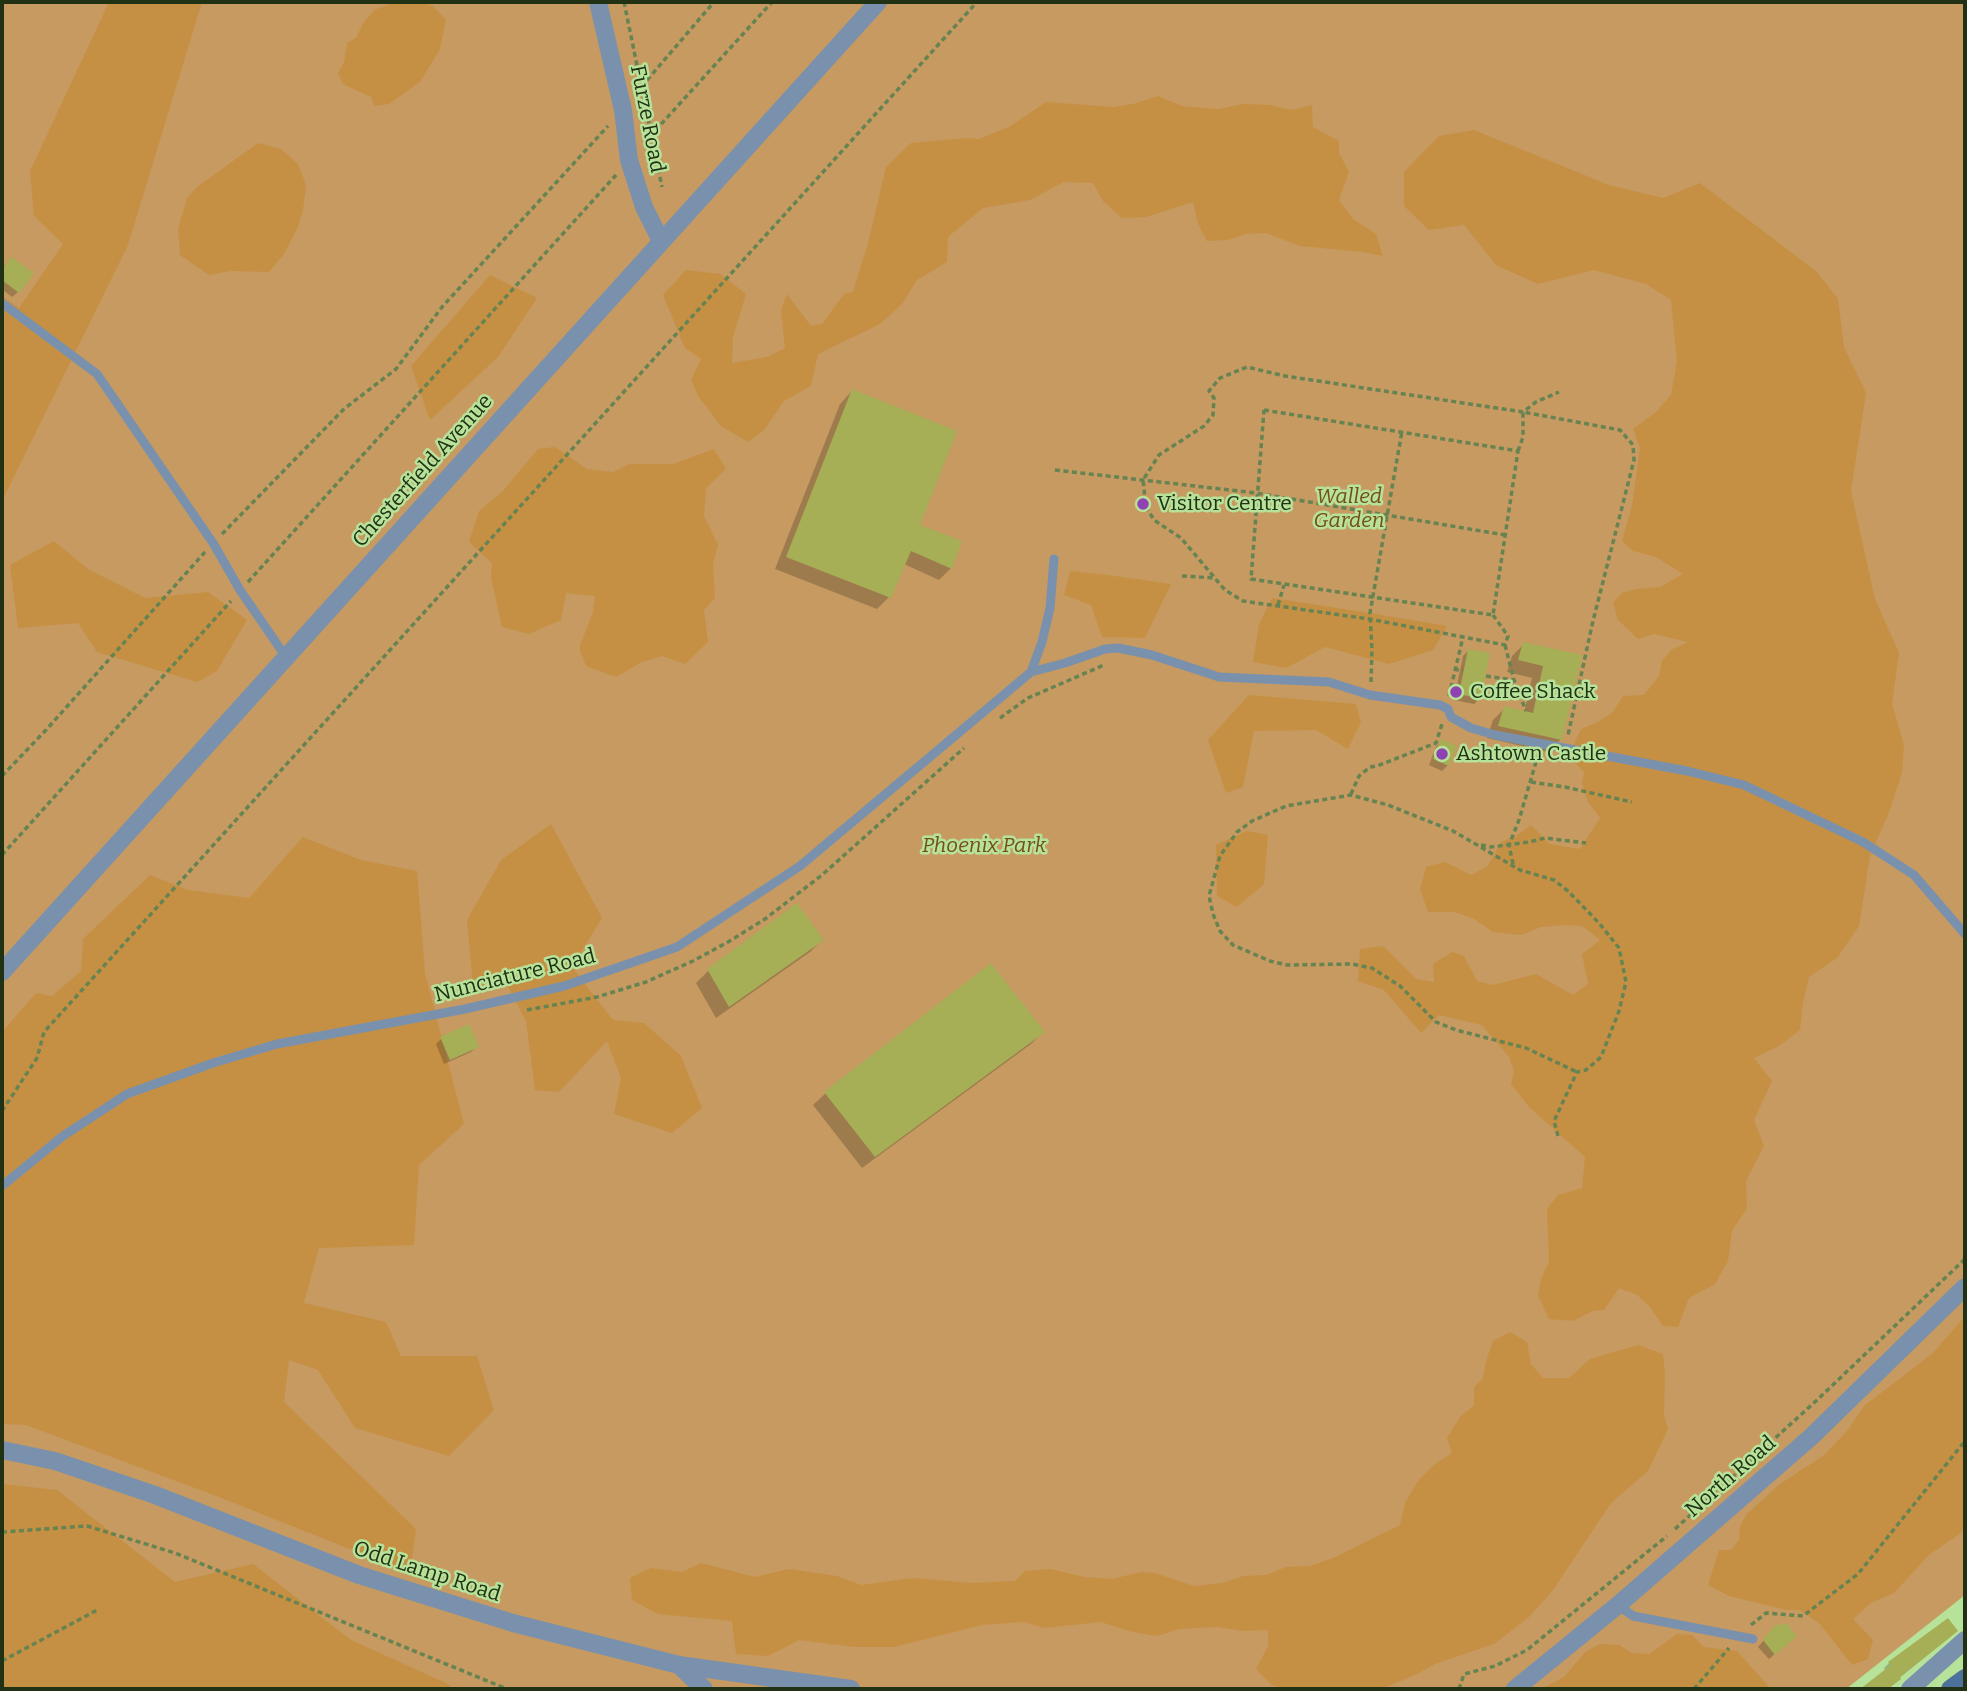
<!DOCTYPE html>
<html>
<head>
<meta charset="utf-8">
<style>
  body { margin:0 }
  #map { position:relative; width:1967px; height:1691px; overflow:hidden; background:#b7e29a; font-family:Bitter,serif }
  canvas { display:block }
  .frame { position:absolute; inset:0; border:4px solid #203114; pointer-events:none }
</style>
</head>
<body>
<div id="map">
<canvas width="1967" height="1691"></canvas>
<div class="frame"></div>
</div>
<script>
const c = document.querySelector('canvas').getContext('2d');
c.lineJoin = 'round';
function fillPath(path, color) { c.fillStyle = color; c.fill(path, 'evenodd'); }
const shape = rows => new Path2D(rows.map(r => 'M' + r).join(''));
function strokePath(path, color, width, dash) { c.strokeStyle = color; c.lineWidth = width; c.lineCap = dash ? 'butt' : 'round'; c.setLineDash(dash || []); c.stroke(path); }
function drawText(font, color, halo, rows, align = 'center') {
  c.font = font + ' Bitter,serif'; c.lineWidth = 5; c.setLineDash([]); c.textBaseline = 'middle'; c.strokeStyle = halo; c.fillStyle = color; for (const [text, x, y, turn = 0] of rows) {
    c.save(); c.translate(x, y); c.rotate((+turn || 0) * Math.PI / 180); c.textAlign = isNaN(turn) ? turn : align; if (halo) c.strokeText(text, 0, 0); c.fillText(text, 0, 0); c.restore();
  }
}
fillPath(shape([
  [2,2,1965,2,1965,1595,1846,1689,2,1689]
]), '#c69a60');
fillPath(shape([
  [109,2,202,2,128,245,2,501,2,296,19,308,63,244,34,216,30,171],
  [396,2,421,2,433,6,446,20,440,49,420,82,389,104,374,106,371,97,343,84,338,73,344,62,347,43,356,38,362,25,374,10],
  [1158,96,1182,106,1218,109,1244,104,1270,105,1291,110,1312,105,1313,127,1339,141,1339,153,1349,172,1339,200,1353,219,1376,234,1383,256,1363,252,1300,246,1266,233,1246,234,1228,240,1207,241,1198,224,1193,202,1146,217,1122,218,1103,201,1093,183,1064,182,1030,200,983,208,948,237,947,262,917,280,902,304,880,324,818,354,811,386,784,401,764,430,748,442,721,426,698,396,691,380,701,359,685,348,663,295,686,270,720,274,746,294,733,337,732,363,767,357,785,348,781,310,787,294,811,326,822,324,844,294,853,292,868,243,886,167,911,143,967,138,979,139,1009,127,1046,102,1113,107,1133,104],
  [1474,130,1609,185,1663,198,1700,183,1817,272,1838,299,1844,347,1866,393,1851,491,1875,599,1899,653,1892,704,1904,745,1902,773,1888,815,1870,856,1859,926,1837,958,1809,977,1803,1003,1800,1030,1779,1046,1754,1058,1772,1081,1754,1120,1764,1146,1746,1181,1747,1208,1732,1231,1728,1261,1715,1284,1689,1298,1678,1327,1663,1326,1650,1307,1637,1295,1619,1288,1604,1310,1593,1311,1573,1321,1549,1319,1538,1296,1541,1279,1549,1261,1547,1209,1558,1195,1582,1188,1585,1157,1529,1107,1511,1084,1514,1071,1509,1057,1482,1025,1439,1015,1421,1033,1384,990,1358,981,1360,949,1383,946,1416,979,1434,982,1433,964,1452,952,1464,956,1477,981,1493,985,1536,974,1573,995,1588,984,1582,954,1600,940,1582,926,1564,925,1541,927,1521,935,1493,932,1474,919,1455,912,1428,912,1420,889,1426,867,1445,862,1471,875,1488,866,1501,842,1516,836,1531,825,1550,844,1580,849,1600,818,1588,802,1582,783,1584,772,1568,756,1581,729,1598,722,1613,712,1623,696,1644,695,1659,676,1662,661,1671,650,1688,642,1654,634,1638,639,1618,620,1613,603,1622,593,1636,589,1660,587,1683,574,1656,557,1633,551,1622,541,1632,506,1640,448,1633,429,1656,412,1671,395,1677,361,1671,300,1646,284,1594,270,1538,284,1496,265,1464,225,1429,230,1404,206,1404,172,1439,136],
  [258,143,281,149,298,164,306,185,303,210,298,227,284,254,269,272,231,271,209,275,180,255,178,229,187,198,197,187],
  [490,275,537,298,498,357,430,420,411,366],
  [555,447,587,469,613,472,629,464,673,464,714,449,726,469,706,488,704,516,718,545,713,564,715,598,704,610,708,642,685,664,662,656,642,662,616,677,586,666,579,648,593,612,595,596,566,593,561,620,529,634,502,627,491,578,492,563,469,542,479,511,502,492,538,449],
  [54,541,88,569,145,598,208,592,247,620,217,671,197,682,97,652,78,623,18,628,10,565],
  [1070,571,1108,575,1171,584,1145,638,1102,637,1091,605,1064,595],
  [1272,598,1370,613,1447,626,1433,650,1389,664,1325,647,1286,668,1253,662,1259,624],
  [1249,695,1356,704,1361,722,1348,749,1316,730,1254,731,1243,787,1226,793,1208,740],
  [551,824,602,918,572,967,613,1020,644,1023,681,1056,702,1108,672,1133,614,1114,621,1078,607,1041,559,1092,535,1090,526,1021,506,983,473,986,467,920,501,860],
  [1247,831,1268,835,1264,884,1237,907,1217,896,1216,845],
  [303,837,361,860,417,871,425,973,464,1124,419,1165,414,1245,319,1248,304,1303,386,1322,401,1356,477,1356,494,1410,449,1456,355,1428,318,1370,289,1360,284,1402,416,1529,410,1573,219,1497,26,1425,2,1424,2,1032,36,993,52,996,81,971,83,939,150,875,188,890,249,898],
  [1965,1316,1965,1530,1929,1555,1894,1593,1871,1603,1853,1619,1873,1640,1868,1659,1852,1665,1820,1624,1800,1610,1787,1610,1729,1596,1708,1585,1719,1550,1731,1550,1739,1540,1740,1526,1747,1514,1780,1484,1823,1456,1847,1431,1864,1406,1933,1353],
  [1510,1332,1527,1342,1531,1364,1543,1378,1569,1378,1590,1359,1638,1345,1663,1354,1665,1374,1664,1416,1668,1429,1648,1471,1611,1503,1553,1590,1529,1617,1494,1644,1435,1664,1415,1675,1381,1689,1285,1689,1272,1685,1256,1669,1268,1646,1268,1630,1244,1631,1216,1627,1179,1629,1158,1636,1132,1632,1101,1622,1044,1628,1024,1622,982,1625,894,1647,854,1647,799,1640,768,1656,736,1654,732,1621,658,1614,632,1600,630,1578,651,1568,682,1572,701,1563,755,1577,789,1569,837,1576,861,1585,913,1578,972,1583,1015,1581,1025,1571,1051,1569,1084,1577,1112,1579,1141,1572,1155,1573,1194,1586,1222,1583,1243,1576,1266,1575,1286,1567,1310,1566,1333,1558,1400,1525,1405,1503,1418,1481,1435,1464,1452,1453,1447,1438,1460,1417,1474,1405,1474,1387,1483,1378,1486,1361,1493,1341],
  [2,1484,57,1490,175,1582,253,1564,351,1640,446,1683,454,1689,2,1689],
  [1677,1634,1692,1635,1704,1647,1737,1651,1771,1689,1541,1689,1564,1677,1585,1652,1600,1644,1619,1645,1632,1653,1649,1654]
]), '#c69044');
fillPath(shape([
  [6,264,18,292,12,297,2,289,2,270],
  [852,391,917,526,951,568,939,580,904,564,889,597,877,609,775,569,840,404],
  [1524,644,1580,656,1561,739,1548,752,1487,738,1493,720,1505,708,1524,713,1532,678,1507,672,1512,656],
  [1468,651,1480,698,1474,704,1454,700,1463,656],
  [1442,741,1448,765,1442,771,1429,765,1436,747],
  [822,940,810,952,716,1018,696,983,708,971],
  [1043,1032,1031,1044,862,1168,813,1105,826,1093],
  [441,1039,477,1046,471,1052,444,1064,436,1044],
  [1770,1633,1789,1642,1769,1659,1758,1647],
  [1951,1636,1886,1689,1862,1689,1886,1672,1884,1668,1889,1663]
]), '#0003');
fillPath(shape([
  [11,257,34,273,19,293,2,280,2,270],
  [852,389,957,431,920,525,962,541,952,569,911,551,891,598,786,557],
  [1523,642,1582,655,1562,740,1498,726,1504,706,1533,713,1543,666,1518,660],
  [1468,649,1490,653,1481,699,1459,694],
  [1441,739,1457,746,1449,766,1433,759],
  [797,903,824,940,729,1007,707,969],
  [991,963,1045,1032,875,1157,824,1092],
  [469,1024,479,1047,450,1060,440,1037],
  [1948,1618,1958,1631,1900,1677,1901,1679,1888,1689,1860,1689,1891,1665,1888,1662],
  [1787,1624,1797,1636,1775,1655,1763,1640,1775,1625]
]), '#a6ae56');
strokePath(shape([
  [624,2,662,187],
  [636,93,714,2],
  [644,143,772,2],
  [1264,410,1518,451,1493,615,1251,579,1264,410],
  [1518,451,1523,437,1523,412,1620,430,1633,445,1634,460,1593,621,1568,735],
  [1055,470,1256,493,1505,535],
  [222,534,344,409,396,369,442,307,608,126],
  [1182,576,1214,578],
  [248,582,616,175],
  [1278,605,1284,585],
  [1493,615,1508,636,1505,645,1369,619,1243,601,1225,590,1181,538,1154,520,1146,507,1143,480,1159,455,1204,426,1213,415,1214,398,1209,391,1220,378,1247,367,1285,376,1523,412,1536,402,1559,392],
  [1505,645,1514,680,1526,711],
  [1454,669,1463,671],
  [1486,676,1514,680],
  [1371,682,1372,650,1370,613,1402,431],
  [1449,696,1463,637],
  [1000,718,1028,698,1104,665],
  [2,776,46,730,205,552],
  [1531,782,1565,787,1632,802],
  [1351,794,1359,776,1370,767,1377,766,1436,743,1442,724],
  [1481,845,1491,847,1529,842,1545,838,1586,843],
  [2,855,231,601],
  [1513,864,1509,845,1519,820,1538,755],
  [527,1010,597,997,646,982,693,961,728,942,765,919,822,875,964,748],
  [2,1111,37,1058,44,1032,977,2],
  [1558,1136,1554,1121,1577,1072,1586,1070,1601,1057,1619,1011,1626,982,1619,948,1599,923,1568,891,1554,880,1520,870,1453,831,1388,805,1351,795,1286,806,1252,821,1237,832,1220,856,1209,896,1213,914,1220,931,1233,945,1270,961,1287,965,1352,964,1372,968,1400,986,1436,1022,1456,1030,1526,1048,1577,1072],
  [1675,1529,1816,1401,1965,1259],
  [2,1532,87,1526,175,1553,507,1689],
  [1751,1625,1766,1613,1803,1616,1858,1574,1965,1441],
  [2,1661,99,1609],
  [1459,1689,1464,1674,1495,1666,1527,1650,1667,1536],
  [1694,1689,1729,1648]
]), '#668352', 3.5, [5, 3.5]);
strokePath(shape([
  [2,303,97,374,213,543,240,590,286,657],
  [1031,672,1065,663,1105,649,1118,648,1152,655,1219,677,1329,682,1370,695,1440,705,1448,709,1451,717,1471,728,1495,735,1687,771,1744,785,1863,842,1914,875,1965,934],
  [2,1186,63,1136,127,1094,213,1063,277,1044,465,1009,564,986,677,947,800,866,1031,672,1042,642,1050,608,1054,559],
  [1618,1605,1633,1616,1753,1639]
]), '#7a91ae', 9);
strokePath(shape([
  [598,2,623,110,629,160,644,207,661,241],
  [2,1450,55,1461,155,1495,359,1575,513,1623,679,1665,851,1689],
  [679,1665,704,1689],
  [1515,1689,1618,1605,1811,1437,1965,1287],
  [1910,1689,1965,1640]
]), '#7a91ae', 18);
strokePath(shape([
  [2,972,878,2]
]), '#7a91ae', 18);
strokePath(shape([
  [1950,1689,1965,1678]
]), '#4e719b', 18);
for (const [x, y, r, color] of [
  [1143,504,7,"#8f42b2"],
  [1456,692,7,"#8f42b2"],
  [1442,754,7,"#8f42b2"]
]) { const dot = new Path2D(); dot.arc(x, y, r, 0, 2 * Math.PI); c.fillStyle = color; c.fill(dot); strokePath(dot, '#b7e29a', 2.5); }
drawText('21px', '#203114', '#b7e29a', [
  ["Furze Road",647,119,79],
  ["Chesterfield Avenue",423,471,-48],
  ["Nunciature Road",515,976,-14],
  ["North Road",1731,1477,-41],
  ["Odd Lamp Road",427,1572,18]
]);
drawText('italic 21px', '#744f16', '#b7e29a', [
  ["Walled",1349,497],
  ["Garden",1349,521],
  ["Phoenix Park",984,846]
]);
drawText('21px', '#203114', '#b7e29a', [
  ["Visitor Centre",1157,504],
  ["Coffee Shack",1470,692],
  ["Ashtown Castle",1456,754]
], 'left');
</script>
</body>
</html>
